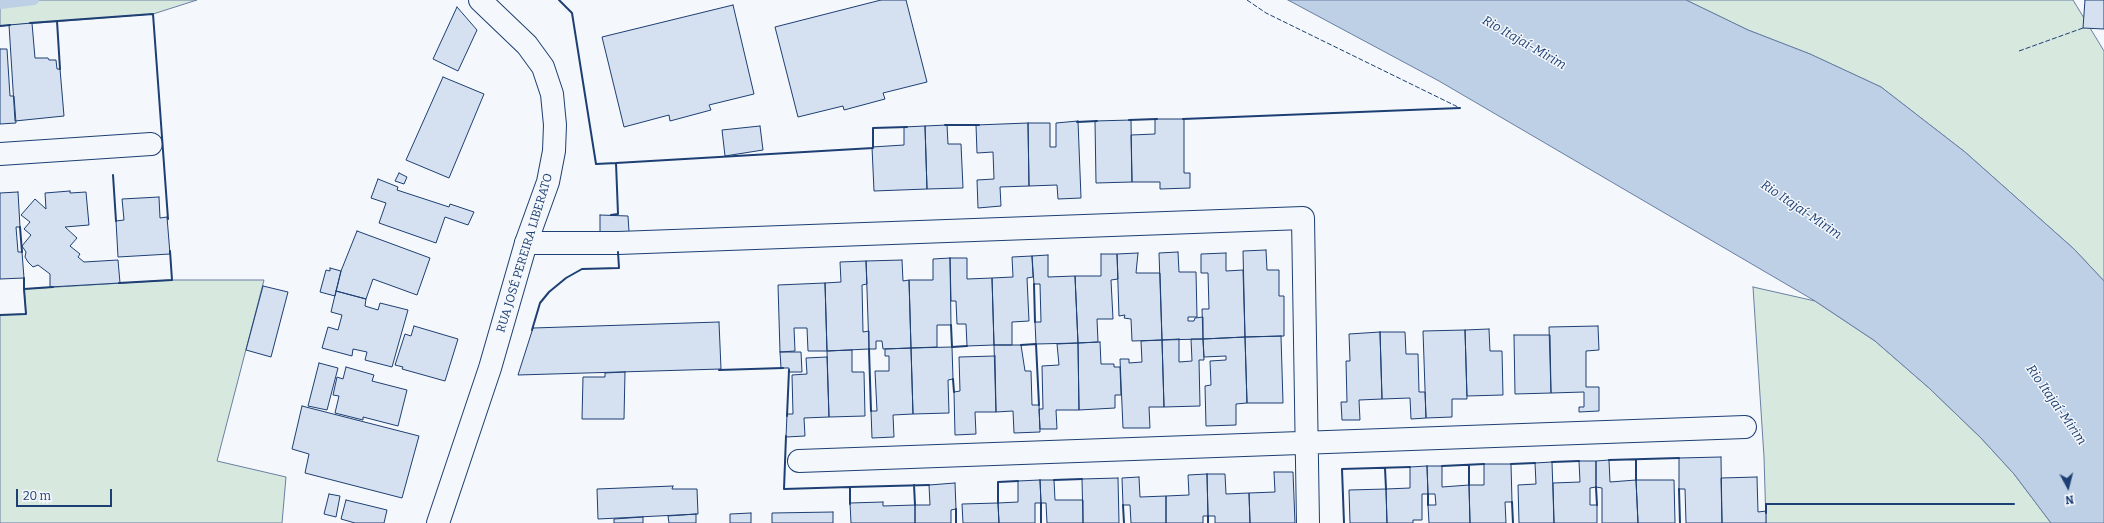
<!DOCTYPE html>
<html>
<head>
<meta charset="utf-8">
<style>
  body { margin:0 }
  #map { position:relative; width:2104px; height:523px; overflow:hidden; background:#f4f7fb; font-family:Bitter,serif }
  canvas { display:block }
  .north { position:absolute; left:2048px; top:467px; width:40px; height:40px; -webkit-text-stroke:3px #f4f7fb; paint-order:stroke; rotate:173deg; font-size:11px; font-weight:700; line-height:16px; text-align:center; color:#1d3f73 }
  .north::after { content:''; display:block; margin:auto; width:14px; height:18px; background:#1d3f73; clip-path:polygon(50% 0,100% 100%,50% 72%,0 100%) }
  .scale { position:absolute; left:16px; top:489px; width:96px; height:18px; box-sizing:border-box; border:2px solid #1d3f73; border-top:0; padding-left:5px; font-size:12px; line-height:14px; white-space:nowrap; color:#1d3f73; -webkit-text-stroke:3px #f4f7fb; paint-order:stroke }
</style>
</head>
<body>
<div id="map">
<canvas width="2104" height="523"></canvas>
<div class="north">N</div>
<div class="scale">20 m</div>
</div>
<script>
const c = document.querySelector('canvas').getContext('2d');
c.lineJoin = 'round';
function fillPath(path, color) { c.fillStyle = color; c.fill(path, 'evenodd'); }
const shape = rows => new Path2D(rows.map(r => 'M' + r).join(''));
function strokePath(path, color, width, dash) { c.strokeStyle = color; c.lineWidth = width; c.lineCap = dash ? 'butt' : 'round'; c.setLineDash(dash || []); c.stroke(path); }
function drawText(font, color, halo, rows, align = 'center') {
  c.font = font + ' Bitter,serif'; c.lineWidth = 3; c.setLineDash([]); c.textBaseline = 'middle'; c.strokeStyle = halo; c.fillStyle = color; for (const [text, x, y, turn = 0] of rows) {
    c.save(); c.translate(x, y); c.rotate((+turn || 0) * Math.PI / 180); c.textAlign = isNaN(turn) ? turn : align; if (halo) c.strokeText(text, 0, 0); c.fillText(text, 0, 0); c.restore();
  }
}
const green = shape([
  [0,0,197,0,153,14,0,26,0,0],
  [1686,0,2073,0,2104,51,2104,281,2074,249,1965,152,1881,87,1810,54,1748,30,1686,0],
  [172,280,264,280,217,461,286,477,282,523,0,523,0,315,26,314,24,289,172,280],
  [1753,287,1815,301,1875,341,1929,388,1981,438,2014,474,2051,523,1766,523,1764,457,1753,287]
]);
fillPath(green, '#d7e8df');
strokePath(green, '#687fa3', 1);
const water = shape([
  [1288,0,1686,0,1748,30,1810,54,1881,87,1965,152,2074,249,2104,281,2104,523,2051,523,2014,474,1981,438,1929,388,1875,341,1815,301,1439,81,1288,0]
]);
fillPath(water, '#bed0e5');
strokePath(water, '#687fa3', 1);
strokePath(shape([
  [0,4,34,0]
]), '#bed0e5', 10);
const building = shape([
  [881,0,906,0,927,82,883,93,885,99,844,110,843,106,798,117,775,27,881,0],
  [2085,0,2104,0,2104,29,2083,28,2085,0],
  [733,5,754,94,709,105,711,110,670,121,669,115,624,127,602,37,733,5],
  [457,7,477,30,458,71,433,59,457,7],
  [32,23,35,58,48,58,49,60,56,60,57,69,60,69,64,116,15,121,9,25,32,23],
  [0,49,7,49,10,96,14,96,16,123,0,124,0,49],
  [443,77,484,94,449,178,406,160,443,77],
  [1155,119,1184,119,1184,173,1190,173,1190,188,1160,189,1160,182,1132,182,1131,135,1155,134,1155,119],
  [1131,120,1132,182,1096,183,1095,121,1131,120],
  [1078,121,1081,198,1058,199,1057,185,1029,186,1028,123,1050,123,1050,147,1056,147,1056,123,1078,121],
  [1028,123,1029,186,1000,187,1001,206,978,208,977,180,994,179,993,152,977,153,976,125,1028,123],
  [947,125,948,144,961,144,963,188,927,189,925,126,947,125],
  [760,126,763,150,725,156,722,130,760,126],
  [925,126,927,189,874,191,872,147,904,145,904,127,925,126],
  [399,173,407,177,404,184,395,181,399,173],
  [378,179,398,187,397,190,449,207,450,204,474,212,468,225,445,217,436,243,379,223,386,203,371,198,378,179],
  [70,191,70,193,86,192,89,225,65,227,77,238,70,246,80,254,78,257,84,262,118,260,120,283,50,287,50,274,38,265,33,267,28,262,25,257,26,252,22,246,31,235,24,229,30,222,21,215,35,199,46,209,45,193,70,191],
  [18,192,20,227,16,227,18,252,22,252,24,278,0,279,0,193,18,192],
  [159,197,160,218,167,217,170,254,118,257,116,221,124,220,122,199,159,197],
  [600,215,628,216,629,232,600,235,600,215],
  [357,231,430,258,417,295,373,279,366,299,336,291,341,271,357,231],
  [1266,250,1267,270,1279,270,1279,296,1284,296,1284,336,1245,337,1243,251,1266,250],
  [1178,252,1179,272,1196,272,1197,317,1188,317,1188,321,1194,321,1195,318,1203,317,1203,339,1162,340,1159,253,1178,252],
  [1138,253,1136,273,1160,273,1162,340,1132,341,1131,319,1124,318,1125,315,1119,316,1117,254,1138,253],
  [1226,253,1226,271,1243,270,1245,337,1203,339,1202,309,1209,309,1208,273,1201,273,1201,254,1226,253],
  [1101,254,1117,254,1118,279,1111,280,1113,319,1097,319,1098,342,1078,343,1075,276,1101,276,1101,254],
  [1048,255,1048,277,1075,276,1078,343,1036,344,1035,322,1041,322,1040,284,1034,284,1032,256,1048,255],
  [1032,256,1033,277,1027,278,1029,321,1012,322,1012,345,994,345,992,278,1013,277,1012,257,1032,256],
  [950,258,951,325,937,325,937,347,911,348,909,280,933,280,933,259,950,258],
  [950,258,967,258,967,279,992,278,994,345,967,346,966,324,957,324,956,301,951,301,950,258],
  [902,260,903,281,909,280,911,348,883,349,882,341,876,341,876,349,869,349,866,261,902,260],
  [866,261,867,284,862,285,863,332,869,331,869,349,827,351,825,283,841,282,840,262,866,261],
  [330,268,341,271,335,296,320,292,326,270,330,271,330,268],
  [825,283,827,351,808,351,807,328,794,328,795,351,780,352,778,285,825,283],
  [263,286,288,292,271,357,246,350,263,286],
  [336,291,366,299,365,306,378,310,380,303,408,310,392,367,365,360,367,352,353,349,352,356,322,348,328,327,338,330,342,315,331,312,336,291],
  [719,322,721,369,518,375,533,328,719,322],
  [414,326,458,339,445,381,402,369,403,367,395,365,405,334,411,336,414,326],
  [1598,326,1599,350,1586,351,1586,387,1599,387,1599,411,1579,412,1579,407,1584,407,1584,392,1551,393,1549,327,1598,326],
  [1489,329,1490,351,1502,351,1503,395,1467,396,1465,330,1489,329],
  [1465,330,1467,399,1452,399,1452,417,1426,418,1423,331,1465,330],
  [1380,332,1382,399,1359,400,1360,420,1342,420,1341,402,1347,402,1346,361,1350,361,1349,334,1380,332],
  [1380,332,1405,332,1406,354,1418,354,1419,392,1425,392,1426,418,1411,419,1410,398,1382,399,1380,332],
  [1514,335,1550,335,1551,393,1515,394,1514,335],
  [1281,336,1283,403,1247,403,1245,337,1281,336],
  [1245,337,1247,403,1236,404,1236,425,1206,426,1205,386,1211,385,1210,361,1226,360,1226,356,1204,357,1203,339,1245,337],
  [1179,339,1179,362,1192,361,1191,339,1203,339,1204,360,1199,360,1200,406,1164,407,1162,340,1179,339],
  [1162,340,1164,407,1149,407,1150,428,1123,428,1120,359,1129,359,1129,363,1142,362,1141,341,1162,340],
  [1100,342,1101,364,1114,364,1114,367,1120,367,1121,395,1115,395,1115,408,1079,410,1078,343,1100,342],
  [1078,343,1079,410,1056,410,1057,429,1040,429,1039,409,1043,409,1042,366,1059,365,1057,344,1078,343],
  [994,345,1021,345,1025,371,1031,371,1032,405,1039,405,1040,432,1014,433,1013,411,996,412,994,345],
  [952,347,953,379,948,380,949,413,913,414,911,348,952,347],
  [911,348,913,414,893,415,894,437,872,438,871,411,877,411,875,371,889,371,889,356,885,356,885,349,911,348],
  [852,350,852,372,864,372,865,416,829,417,827,351,852,350],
  [780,352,801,352,802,372,789,372,789,368,781,368,780,352],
  [995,356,996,412,975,412,976,434,955,435,954,392,960,391,959,357,995,356],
  [827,357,829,417,804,418,805,436,786,437,787,414,793,414,792,375,807,374,806,358,827,357],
  [319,363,338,368,327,410,308,406,319,363],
  [346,367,374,375,372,381,407,390,398,426,363,417,363,420,335,413,339,396,333,395,337,377,343,379,346,367],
  [625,372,624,419,582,419,583,377,605,377,605,373,625,372],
  [302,406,419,436,402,498,305,473,309,454,292,449,302,406],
  [1721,457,1722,523,1686,523,1685,489,1679,489,1679,458,1721,457],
  [1609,460,1610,482,1636,480,1638,523,1602,523,1602,488,1596,487,1596,461,1609,460],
  [1579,461,1596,461,1596,487,1590,488,1590,505,1597,505,1597,523,1554,523,1553,483,1580,482,1579,461],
  [1552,462,1554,523,1519,523,1518,485,1536,484,1535,463,1552,462],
  [1484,464,1511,464,1512,502,1505,502,1506,523,1470,523,1469,485,1484,485,1484,464],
  [1427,466,1428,494,1422,494,1422,520,1413,520,1413,523,1387,523,1386,489,1410,488,1410,467,1427,466],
  [1427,466,1442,466,1442,487,1469,485,1470,523,1429,523,1428,505,1436,505,1435,494,1428,494,1427,466],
  [1274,472,1293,472,1295,523,1250,523,1249,493,1275,492,1274,472],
  [1207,474,1208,516,1203,516,1203,523,1166,523,1166,496,1189,495,1188,475,1207,474],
  [1207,474,1225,474,1226,494,1249,493,1250,523,1215,523,1215,516,1208,516,1207,474],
  [1139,477,1140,497,1166,496,1166,523,1131,523,1130,505,1123,505,1122,478,1139,477],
  [1757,477,1758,512,1766,511,1766,523,1722,523,1721,478,1757,477],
  [1118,478,1119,523,1083,523,1082,479,1118,478],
  [1040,480,1054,480,1055,500,1083,500,1083,523,1047,523,1046,503,1041,503,1040,480],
  [1040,480,1041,503,1035,503,1035,523,999,523,998,503,1018,502,1018,481,1040,480],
  [1636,480,1674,480,1675,523,1638,523,1636,480],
  [955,483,956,509,951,510,951,523,915,523,915,505,930,505,929,485,955,483],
  [673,486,672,489,697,489,698,514,598,519,597,489,673,486],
  [1386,489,1387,523,1350,523,1349,490,1386,489],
  [329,494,340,496,336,517,324,514,329,494],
  [346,500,387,510,384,523,355,523,341,519,346,500],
  [883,502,883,506,915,505,915,523,851,523,850,503,883,502],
  [998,503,999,523,963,523,962,504,998,503],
  [833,512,833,523,772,523,772,513,833,512],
  [751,513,751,523,730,523,730,514,751,513],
  [696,514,696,523,669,523,668,516,696,514],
  [643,517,643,523,614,523,614,519,643,517]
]);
fillPath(building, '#d5e0f0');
strokePath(building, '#1d3f73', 1);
const minor = shape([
  [0,154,151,144],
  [526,243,618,243,1303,218,1308,523],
  [799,461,1745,427]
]);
const secondary = shape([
  [438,523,490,368,526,243,548,182,554,151,555,125,552,94,543,67,527,45,480,0]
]);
strokePath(minor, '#1d3f73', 24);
strokePath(secondary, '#1d3f73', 24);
strokePath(minor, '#f4f7fb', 22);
strokePath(secondary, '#f4f7fb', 22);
strokePath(shape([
  [1247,0,1266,13,1460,108],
  [2019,51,2083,28]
]), '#1d3f73', 1, [5, 2]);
strokePath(shape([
  [559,0,572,13,596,164,616,163],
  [57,21,60,69],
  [30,23,153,14,168,219],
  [0,26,10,25],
  [1183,119,1460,108],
  [1129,120,1157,119],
  [1077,122,1097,121],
  [945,125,979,125],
  [113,175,116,221],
  [611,215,618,214,616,163,873,148,873,128,907,127],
  [20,227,22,252],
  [24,278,24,289],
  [119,283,172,280,170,251],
  [1034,284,1035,322],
  [0,315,26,314,24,289,53,287],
  [951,325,952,347,967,346],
  [532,330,540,303,549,292,566,278,582,269,619,268,618,252],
  [1021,345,1036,344,1039,405],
  [869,349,871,411],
  [719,370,783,368],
  [953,379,954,392],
  [787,416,789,370],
  [786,436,784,489,850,487,850,504],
  [1609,460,1679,458],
  [1636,460,1636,480],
  [1552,462,1579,461],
  [1511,464,1535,463],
  [1469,465,1469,485],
  [1442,466,1484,464],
  [1385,468,1386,489],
  [1054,480,1082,479],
  [914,485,915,505],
  [850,487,929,485],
  [1596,487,1597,505],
  [1679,489,1680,523],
  [1428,494,1428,505],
  [1512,502,1513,523],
  [998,503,998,482,1018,481],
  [1041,503,1041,523],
  [1123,505,1124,523],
  [956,509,956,523],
  [1766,513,1766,504,2014,504],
  [1208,516,1208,523],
  [1344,523,1342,469,1410,467]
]), '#1d3f73', 2);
drawText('12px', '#1d3f73', '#f4f7fb', [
  ["RUA JOSÉ PEREIRA LIBERATO",525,253,-73]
]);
drawText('italic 13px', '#1d3f73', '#f4f7fb', [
  ["Rio Itajaí-Mirim",1524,43,30],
  ["Rio Itajaí-Mirim",1801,210,34],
  ["Rio Itajaí-Mirim",2056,405,55]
]);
</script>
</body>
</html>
